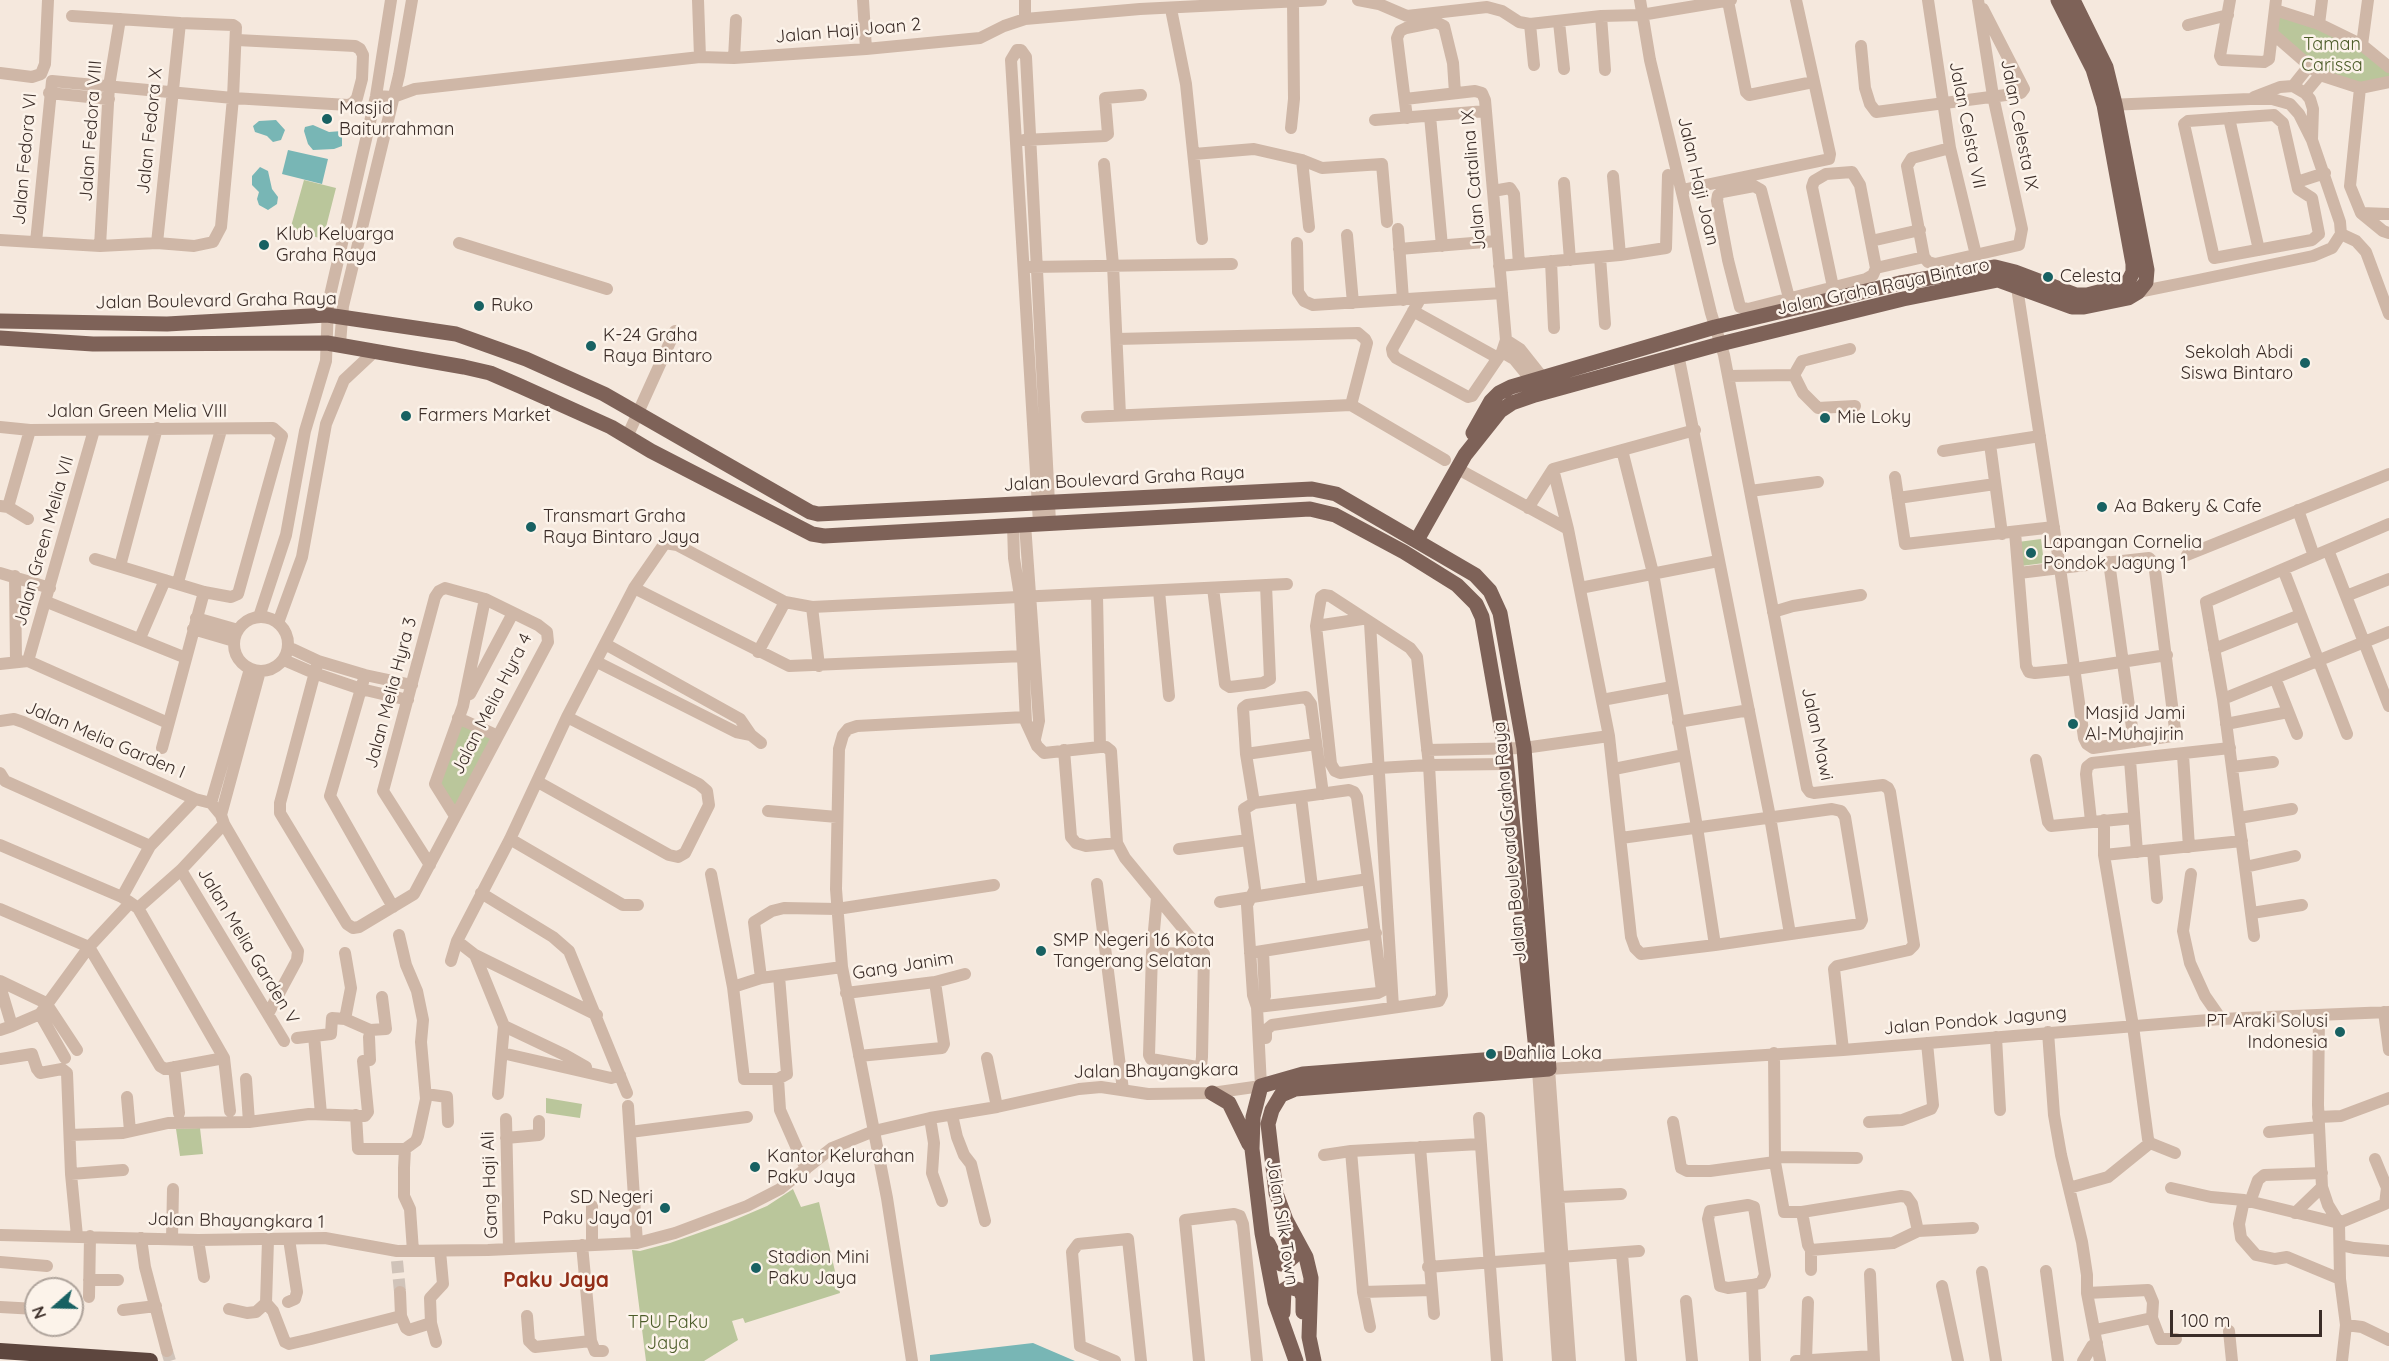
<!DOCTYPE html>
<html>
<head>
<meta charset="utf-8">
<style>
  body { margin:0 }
  #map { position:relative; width:2389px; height:1361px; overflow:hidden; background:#f5e8dd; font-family:Quicksand,sans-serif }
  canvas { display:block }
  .north { position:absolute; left:24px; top:1277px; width:60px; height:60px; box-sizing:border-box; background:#fcf3ea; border:2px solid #afa49c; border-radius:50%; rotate:250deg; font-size:16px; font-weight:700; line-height:24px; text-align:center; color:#3b2d28 }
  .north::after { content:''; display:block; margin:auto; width:21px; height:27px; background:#186162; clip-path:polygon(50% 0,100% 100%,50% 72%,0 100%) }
  .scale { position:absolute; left:2170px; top:1310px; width:152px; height:27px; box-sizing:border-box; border:3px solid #3b2d28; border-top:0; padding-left:8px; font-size:18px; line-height:21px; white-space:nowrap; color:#3b2d28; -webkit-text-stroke:4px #fcf3ea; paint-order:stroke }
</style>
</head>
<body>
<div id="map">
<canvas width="2389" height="1361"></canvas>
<div class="north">N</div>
<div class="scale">100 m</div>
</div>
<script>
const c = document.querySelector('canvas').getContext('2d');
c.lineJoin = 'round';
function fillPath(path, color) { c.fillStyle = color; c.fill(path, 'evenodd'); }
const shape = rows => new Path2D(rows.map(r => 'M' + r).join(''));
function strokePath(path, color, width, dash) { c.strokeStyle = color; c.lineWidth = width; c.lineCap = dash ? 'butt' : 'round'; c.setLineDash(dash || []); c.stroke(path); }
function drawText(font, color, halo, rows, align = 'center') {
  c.font = font + ' Quicksand,sans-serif'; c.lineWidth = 5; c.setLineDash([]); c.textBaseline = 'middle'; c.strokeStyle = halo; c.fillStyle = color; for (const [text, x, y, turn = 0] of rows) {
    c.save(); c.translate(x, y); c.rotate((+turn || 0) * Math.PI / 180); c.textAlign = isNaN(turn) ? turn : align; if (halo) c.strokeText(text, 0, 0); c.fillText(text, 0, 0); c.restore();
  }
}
fillPath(shape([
  [2275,10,2319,24,2389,67,2389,82,2360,88,2320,75,2273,34],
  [304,180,336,188,323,239,290,230],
  [2041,539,2044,563,2021,566,2018,542],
  [460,723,494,736,458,804,454,805,440,783],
  [546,1098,582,1104,580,1118,546,1113],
  [200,1128,203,1154,180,1156,176,1129],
  [793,1189,801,1207,819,1202,840,1293,745,1323,743,1318,732,1321,738,1340,704,1361,646,1361,632,1250,640,1251,670,1243,727,1223,767,1206]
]), '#bac69b');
fillPath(shape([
  [276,120,285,130,281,140,273,142,267,136,255,132,253,126,259,121],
  [313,125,329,132,342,131,342,146,334,149,313,150,308,144,304,131,305,127],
  [288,150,328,159,322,184,282,174],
  [260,167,268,171,272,189,278,197,277,204,268,210,259,205,257,199,259,192,252,185,252,176],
  [1033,1343,1075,1361,930,1361,930,1355]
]), '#78b6b5');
strokePath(shape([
  [397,1261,400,1292],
  [167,1351,170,1361]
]), '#d0c3b9', 12, [12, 6]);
strokePath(shape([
  [698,0,700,57],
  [863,0,866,49],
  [1025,0,1025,19],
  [1358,0,1379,4,1407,16,1487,7,1502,11,1519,22,1530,24,1601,16,1641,15,1731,0],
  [1640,0,1650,60,1711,313,1724,355,1807,788,1810,792,1814,793,1883,785,1888,788,1890,792,1914,945,1909,950,1837,966,1834,969,1843,1050],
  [1928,0,1950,148,1976,255],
  [2230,0,2220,56,2222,60,2264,62,2269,59,2276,0],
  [1728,1,1746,92,1749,95,1813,82],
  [1171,9,1186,84,1202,239],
  [2275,10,2319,24,2362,45,2389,67],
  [1601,16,1605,70],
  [1559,22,1564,69],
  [1530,24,1534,65],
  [2319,24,2322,0],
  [2188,25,2228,15],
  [2273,34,2320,75,2360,88,2389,82],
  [2362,45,2368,0],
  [1861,46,1865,88,1870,104,1876,112,2021,93,2024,89,1983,9],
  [734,58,736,20],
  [0,73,32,77,41,74,45,64,48,0],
  [2293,86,2309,66],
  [2360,88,2350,186,2361,213,2383,231,2389,233],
  [49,93,109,99],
  [2305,93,2320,75],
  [376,96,393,97,415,89,700,57,734,58,866,49,980,38,1004,26,1025,19,1140,9,1321,0],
  [2254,97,2280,87,2293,86,2305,93,2310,99,2313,109,2312,139],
  [1405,99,1475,91,1482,93,1485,100,1506,340,1502,352,1472,396,1468,397,1396,358,1393,354,1392,349,1420,299],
  [2108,105,2250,99,2272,99,2290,104,2299,114,2312,140,2340,222,2341,234,2332,248,2313,256,2198,280,2138,292,2135,290],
  [2274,115,2283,123,2298,189,2312,198,2319,234,2312,240,2214,258,2184,124,2188,121,2274,115],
  [1430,116,1442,246],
  [1407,118,1397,38,1400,31,1406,28,1436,22,1444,26,1453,63,1455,93],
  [2229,118,2259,250],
  [1375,120,1486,111],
  [1291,128,1294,99,1293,2],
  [1024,140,1105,136,1108,134,1105,98,1141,95],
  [1950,148,1912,158,1907,166,1924,257,1928,262,1935,264,2019,245,2022,229,1993,96,1978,0],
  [1194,154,1254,149,1302,160,1322,168,1382,164,1387,222],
  [1302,160,1309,227],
  [1104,164,1113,265,1120,415],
  [1613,176,1620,255],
  [2297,182,2325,173],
  [1564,183,1570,260],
  [1682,190,1829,159,1830,154,1796,0],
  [1493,191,1510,188,1514,194,1519,264],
  [2361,213,2389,214],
  [1398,229,1403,300],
  [2341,234,2356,241,2366,252,2389,314],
  [1347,235,1353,303],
  [0,240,100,246,157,243,194,246,213,242,221,227,233,98,236,27,233,25,180,23,72,16],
  [1871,241,1920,230],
  [36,242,52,81,233,98,348,105,353,103,357,98,362,79,363,55,360,49,355,46,237,40],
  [157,243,180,23],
  [459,243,607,289],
  [1297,243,1298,292,1304,301,1313,305,1502,293],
  [100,246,109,86,120,19],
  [1399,249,1497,241],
  [1600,257,1605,324],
  [1551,261,1554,328],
  [1499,266,1620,255,1666,248,1668,175],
  [1030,267,1232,264],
  [1876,268,1924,257],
  [2016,281,2060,568,2084,738,2087,744,2093,748,2172,736,2175,729,2154,563,2149,558,2060,568,2019,573],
  [1789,298,1761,190,1754,186,1722,192,1718,195,1717,201,1728,260,1740,307,1748,309,1866,279,1873,275,1876,268,1860,185,1852,172,1826,174,1814,181,1812,187,1833,287],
  [1413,311,1498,358],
  [1117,339,1358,333,1365,339,1367,343,1351,405],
  [1506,340,1520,349,1543,378,1545,386],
  [340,344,343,306,399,75,412,0],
  [1502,352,1514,359,1532,381,1533,388],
  [1678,354,1770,817,1790,934],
  [1794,375,1803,393,1818,408,1855,406],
  [1728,376,1794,375,1802,361,1850,349],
  [1087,417,1351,405,1445,460],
  [0,427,30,430,273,428,282,436,238,594,231,597,204,592,95,559],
  [627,437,675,331],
  [1990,444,2002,534],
  [1622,450,1653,573,1697,827,1715,945],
  [1943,451,2040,436],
  [1458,469,1568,529],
  [1553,469,1568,529,1609,736,1631,937,1635,948,1641,954,1715,945,1860,924,1862,920,1845,817,1841,811,1832,809,1621,838],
  [1895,477,1905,544,2054,527],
  [1750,491,1818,482],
  [1898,498,1995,484],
  [0,506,8,507,28,519],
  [8,507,30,430],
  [1528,508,1553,469,1695,430],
  [2298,510,2314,556],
  [1039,523,1011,60,1017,50,1021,50,1026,57,1050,522],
  [1025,524,1039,721,1035,739],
  [1013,525,1014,558,1020,596,1026,722,1037,746,1044,753,1100,747,1106,747,1111,751,1117,843,1125,858,1204,954,1202,1057,1201,1066,1197,1067,1151,1059,1149,1055,1152,953,1157,897],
  [2015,532,2026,666,2029,672,2035,673,2075,669,2167,655],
  [2328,550,2389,706],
  [2187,555,2389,474],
  [2109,562,2134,742],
  [120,566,157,428],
  [2283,569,2347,734],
  [0,573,50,588],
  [15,576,16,662],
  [178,582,221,430],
  [634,588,789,666,1024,656],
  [1213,588,1225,684,1230,687,1263,683,1270,679,1266,585],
  [1580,588,1718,561],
  [1159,591,1169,696],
  [1097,595,1100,747],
  [2346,596,2389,579],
  [47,602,186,658],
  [812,607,819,666],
  [1773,612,1793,606,1861,595],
  '234 644a27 27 0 1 1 54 0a27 27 0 1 1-54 0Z',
  [259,617,286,535,305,431,326,361,328,304,376,96,391,0],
  [196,618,238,630],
  [278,623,302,557,326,424,344,380,375,351],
  [1370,623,1393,1007],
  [1316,626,1362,619],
  [193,629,234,641],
  [140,638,165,580],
  [607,645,740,719,751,735,761,743],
  [288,647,318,661,365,675,412,685],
  [2214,649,2300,615],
  [758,652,785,602],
  [284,660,314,673,361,689,408,700],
  [28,661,94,430],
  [318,661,280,803,280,813,347,924,353,928,359,927,414,894,548,642,547,632,538,625,485,599,445,588,439,591,435,597,383,791,430,865],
  [597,662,736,732,751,735],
  [0,664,28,661,168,723],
  [365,675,330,796,393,907],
  [2275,678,2297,734],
  [470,694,513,613],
  [2223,699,2389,632],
  [1602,700,1672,687],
  [458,718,498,736],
  [0,721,14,719,23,722,195,799,211,803,221,815,224,824,298,951,297,960,268,1014],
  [1678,722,1749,710],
  [2226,724,2288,712],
  [162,748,204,592],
  [1064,750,1071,837,1076,843,1086,846,1117,843],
  [1427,750,1524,748,1609,736],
  [1246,754,1316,744],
  [2183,755,2189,847],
  [2036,760,2048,822,2051,826,2134,818],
  [2130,760,2137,852],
  [2232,767,2273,762],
  [1614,769,1684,755],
  [0,773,5,781,150,846],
  [538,782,669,855,678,857,685,853,709,805,707,791,699,784,567,717],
  [1301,797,1312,887],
  [211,803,250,669],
  [1254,803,1246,754,1243,708,1247,705,1306,697,1311,704,1323,794],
  [768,811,837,817],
  [221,815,260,671],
  [455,816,435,784,463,706,485,599],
  [2239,818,2292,809],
  [2104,820,2104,855,2133,1026,2148,1139,2150,1143,2175,1153],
  [2091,821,2086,774,2087,767,2092,763,2230,748],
  [510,839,623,905,638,905],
  [0,845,122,897,138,908,224,1058,230,1111],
  [1179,849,1248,840],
  [2153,850,2157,898],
  [2104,855,2242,841],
  [2245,867,2295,856],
  [181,870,284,1041],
  [711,874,733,987,744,1079,778,1079,787,1074,779,976],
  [2191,874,2183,931,2190,963,2205,996,2221,1019],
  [1097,884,1123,1090],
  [481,893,553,937,569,951,627,1093],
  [122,897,150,846,195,799],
  [1220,902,1368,879],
  [138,908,181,870,224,824],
  [0,909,89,947,160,1066,165,1069,224,1058],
  [2252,913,2302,905],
  [399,935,406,965,417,991,423,1020,421,1042,426,1099,418,1136,416,1141,405,1149,404,1168,404,1196,410,1209,413,1251],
  [2254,936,2223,699,2206,602,2389,524],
  [457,941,475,955,597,1015],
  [345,953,351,988,345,1019],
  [1152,953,1204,954],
  [1250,953,1376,933],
  [475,955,504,1026,498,1094],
  [451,961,457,941,510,839,567,717,634,588,665,543,677,545,785,602,812,607,1287,584],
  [761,978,754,922,772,911,784,908,837,909,994,885],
  [0,981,46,1003,77,1050],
  [0,986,12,1026,40,1014,89,947,130,903],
  [733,987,761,978,842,967],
  [846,993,935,982,965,974],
  [1261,1006,1265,996,1263,951],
  [2384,1012,2389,1050],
  [40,1014,65,1058],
  [2319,1016,2318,1105,2322,1187,2328,1205,2339,1223,2340,1279,2346,1325,2342,1361],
  [504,1026,565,1055,586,1067],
  [0,1030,12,1026],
  [2048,1032,2054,1115,2061,1155,2082,1242,2087,1275,2087,1293,2100,1361],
  [314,1036,321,1114],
  [1996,1037,2000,1110],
  [297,1038,331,1034,332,1018,345,1019,370,1030,386,1029,382,997],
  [1266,1038,1266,1030,1272,1025,1433,1002,1439,1001,1442,995,1429,765,1417,657,1410,648,1330,596,1324,595,1321,597,1316,626,1331,764,1335,771,1340,773,1379,768,1429,765,1506,764],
  [502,1053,611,1078,620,1075],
  [1774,1053,1775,1162,1784,1212,1802,1212,1901,1196,1907,1197,1912,1204,1918,1231,1893,1243,1811,1250,1808,1245,1802,1212],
  [859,1056,942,1048,944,1044,935,982],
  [987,1058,997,1107],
  [0,1059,32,1054,37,1069,40,1073,62,1069,67,1073,71,1174,77,1236],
  [174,1067,179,1113],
  [1538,1070,1558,1361],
  [246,1079,249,1122],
  [778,1079,780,1110,806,1169],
  [426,1094,447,1097,448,1122],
  [127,1097,130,1131],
  [628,1106,637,1243],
  [356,1115,358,1149,405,1149],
  [952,1115,957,1137,964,1155,971,1164,985,1221],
  [2318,1117,2341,1116,2389,1098],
  [930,1118,934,1143,932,1173,942,1201],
  [1479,1118,1497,1361],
  [506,1119,509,1249],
  [1673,1122,1681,1168,1687,1171,1710,1171,1775,1162],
  [1869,1122,1902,1120,1931,1109,1933,1105,1927,1043],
  [630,1132,747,1117],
  [2269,1132,2319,1127],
  [70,1135,123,1133,168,1123,249,1122,309,1114,365,1116,368,1112,363,1061,370,1060,369,1037],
  [506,1138,539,1135,539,1121],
  [1420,1147,1434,1314],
  [1351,1151,1363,1292,1370,1327],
  [1324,1155,1351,1151,1480,1144],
  [1775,1157,1857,1158],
  [71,1174,123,1170],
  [2069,1188,2108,1177,2150,1143],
  [2171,1188,2211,1197,2244,1200,2339,1223,2385,1204,2387,1188,2375,1159],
  [1560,1197,1621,1194],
  [2244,1200,2239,1224,2241,1238,2256,1255,2275,1259,2287,1257,2340,1279],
  [2250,1202,2258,1180,2264,1175,2322,1173],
  [2295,1213,2322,1187],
  [1918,1231,1973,1228],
  [0,1235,198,1240,325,1238,397,1251,488,1250,637,1243,675,1233,747,1206,780,1189,832,1148,874,1131,930,1118,997,1107,1079,1089,1101,1087,1148,1094,1212,1093,1261,1086,1257,1007,1253,995,1247,905,1255,889,1244,809,1254,803,1349,790,1354,792,1357,797,1368,879,1382,991,1378,993,1257,1007],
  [141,1238,145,1267,167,1351],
  [172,1239,173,1189],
  [198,1240,204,1277],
  [268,1240,266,1303,273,1311,285,1342,289,1344,311,1339,401,1316],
  [582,1245,591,1341,595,1351,603,1351],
  [592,1245,592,1206],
  [2340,1245,2354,1248,2389,1251],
  [1622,1254,1631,1361],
  [0,1262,47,1266],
  [1428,1267,1639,1251],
  [1811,1270,1811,1250],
  [2046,1271,2058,1361],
  [1982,1272,1996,1361],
  [1870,1274,1874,1361],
  [89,1280,118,1280],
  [1752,1285,1761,1283,1765,1275,1754,1207,1748,1205,1710,1211,1708,1219,1720,1286,1728,1288,1752,1285,1755,1361],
  [1942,1286,1958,1361],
  [400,1292,401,1316,406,1328,409,1330,431,1323,430,1298,443,1284,440,1251],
  [1363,1292,1431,1290],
  [2087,1293,2148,1290,2153,1302,2152,1318,2095,1330],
  [89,1297,90,1236],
  [1686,1301,1692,1361],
  [288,1302,295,1299,297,1292,289,1239],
  [0,1307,36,1309],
  [229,1309,247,1313,256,1312,266,1303],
  [123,1310,156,1306],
  [527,1316,529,1341,535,1347,591,1341],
  [2152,1318,2160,1339,2176,1339],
  [431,1323,436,1342],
  [2346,1325,2362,1327,2389,1340],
  [2229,1331,2232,1361],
  [1806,1360,1808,1302],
  [912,1361,887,1198,842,967,836,889,839,749,843,735,848,729,857,726,1025,717],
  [1115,1361,1080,1346,1072,1252,1078,1244,1128,1239,1141,1361],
  [1199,1361,1185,1220,1234,1214,1240,1216,1243,1224,1257,1361],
  [1570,1361,1549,1069,1843,1050,2221,1019,2389,1012],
  [1796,1361,1873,1356],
  [2083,1361,2092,1346,2097,1343]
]), '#cfb7a7', 12);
strokePath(shape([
  [0,321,167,324,327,315,456,334,526,359,604,394,810,512,818,514,1312,489,1336,494,1475,575,1490,591,1500,613,1524,748,1549,1069,1295,1089,1281,1095,1272,1110,1268,1124,1276,1193,1286,1220,1306,1257,1311,1278,1309,1337,1314,1361],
  [0,338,93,344,327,343,464,367,490,373,520,386,611,427,651,451,812,534,824,536,1310,509,1335,515,1404,552,1457,585,1476,604,1482,617,1505,749,1538,1070],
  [1473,433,1491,401,1499,393,1511,387,1715,327,1900,283,1995,267,2015,272,2076,295,2087,295,2122,286,2129,280,2133,272,2133,264,2104,105,2093,69,2058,0],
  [1417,540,1465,455,1500,411,1512,403,1535,395,1720,344,1903,299,1998,280,2072,307,2084,307,2128,298,2138,292,2146,282,2147,270,2115,104,2106,67,2073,0],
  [1212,1093,1229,1103,1249,1144],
  [1268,1243,1276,1259,1281,1264,1286,1263,1294,1256,1288,1238],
  [1283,1313,1284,1290,1289,1287,1300,1290,1303,1297,1303,1312],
  [1296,1361,1275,1302,1262,1233,1252,1149,1253,1117,1261,1086,1303,1074,1547,1055]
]), '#7e6258', 15);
strokePath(shape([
  [0,1351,150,1361]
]), '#5d463e', 16);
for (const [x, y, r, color] of [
  [327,119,6,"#186162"],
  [264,245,6,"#186162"],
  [2048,277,6,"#186162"],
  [479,306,6,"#186162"],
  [591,346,6,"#186162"],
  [2305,363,6,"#186162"],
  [406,416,6,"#186162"],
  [1825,418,6,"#186162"],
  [2102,507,6,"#186162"],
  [531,527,6,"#186162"],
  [2031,553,6,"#186162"],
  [2073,724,6,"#186162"],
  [1041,951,6,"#186162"],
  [2340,1032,6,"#186162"],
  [1491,1054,6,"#186162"],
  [755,1167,6,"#186162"],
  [665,1208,6,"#186162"],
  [756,1268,6,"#186162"]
]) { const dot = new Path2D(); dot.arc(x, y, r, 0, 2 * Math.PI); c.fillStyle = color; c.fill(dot); strokePath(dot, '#fcf3ea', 2); }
drawText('18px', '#3b2d28', '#fcf3ea', [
  ["Jalan Haji Joan 2",848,31,-5],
  ["Jalan Celsta VII",1967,125,79],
  ["Jalan Celesta IX",2019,125,79],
  ["Jalan Fedora VIII",91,131,-86],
  ["Jalan Fedora X",150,131,-84],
  ["Jalan Fedora VI",25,159,-85],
  ["Jalan Catalina IX",1474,180,-95],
  ["Jalan Haji Joan",1698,181,77],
  ["Jalan Graha Raya Bintaro",1883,287,-12],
  ["Jalan Boulevard Graha Raya",216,301,-1],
  ["Jalan Green Melia VIII",137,412],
  ["Jalan Boulevard Graha Raya",1124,479,-3],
  ["Jalan Green Melia VII",44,541,-74],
  ["Jalan Melia Hyra 3",391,693,-75],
  ["Jalan Melia Hyra 4",492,704,-63],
  ["Jalan Mawi",1817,734,78],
  ["Jalan Melia Garden I",105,740,23],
  ["Jalan Boulevard Graha Raya",1510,842,-95],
  ["Jalan Melia Garden V",248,946,59],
  ["Gang Janim",903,966,-9],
  ["Jalan Pondok Jagung",1975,1021,-5],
  ["Jalan Bhayangkara",1156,1071,-1],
  ["Gang Haji Ali",490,1185,-92],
  ["Jalan Bhayangkara 1",236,1221,1],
  ["Jalan Silk Town",1282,1222,81]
]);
drawText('18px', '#4c5c29', '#fcf3ea', [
  ["Taman",2332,45],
  ["Carissa",2332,66],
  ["TPU Paku",668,1323],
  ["Jaya",668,1344]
]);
drawText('18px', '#3b2d28', '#fcf3ea', [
  ["Masjid",339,109],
  ["Baiturrahman",339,130],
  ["Klub Keluarga",276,235],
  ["Graha Raya",276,256],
  ["Celesta",2060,277],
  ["Ruko",491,306],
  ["K-24 Graha",603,336],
  ["Raya Bintaro",603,357],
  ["Sekolah Abdi",2293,353,"right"],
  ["Siswa Bintaro",2293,374,"right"],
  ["Farmers Market",418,416],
  ["Mie Loky",1837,418],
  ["Aa Bakery & Cafe",2114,507],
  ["Transmart Graha",543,517],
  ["Raya Bintaro Jaya",543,538],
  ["Lapangan Cornelia",2043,543],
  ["Pondok Jagung 1",2043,564],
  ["Masjid Jami",2085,714],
  ["Al-Muhajirin",2085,735],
  ["SMP Negeri 16 Kota",1053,941],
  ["Tangerang Selatan",1053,962],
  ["PT Araki Solusi",2328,1022,"right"],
  ["Indonesia",2328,1043,"right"],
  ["Dahlia Loka",1503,1054],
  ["Kantor Kelurahan",767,1157],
  ["Paku Jaya",767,1178],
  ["SD Negeri",653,1198,"right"],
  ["Paku Jaya 01",653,1219,"right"],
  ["Stadion Mini",768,1258],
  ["Paku Jaya",768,1279]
], 'left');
drawText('bold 21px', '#932e18', '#fcf3ea', [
  ["Paku Jaya",556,1281]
]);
</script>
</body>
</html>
